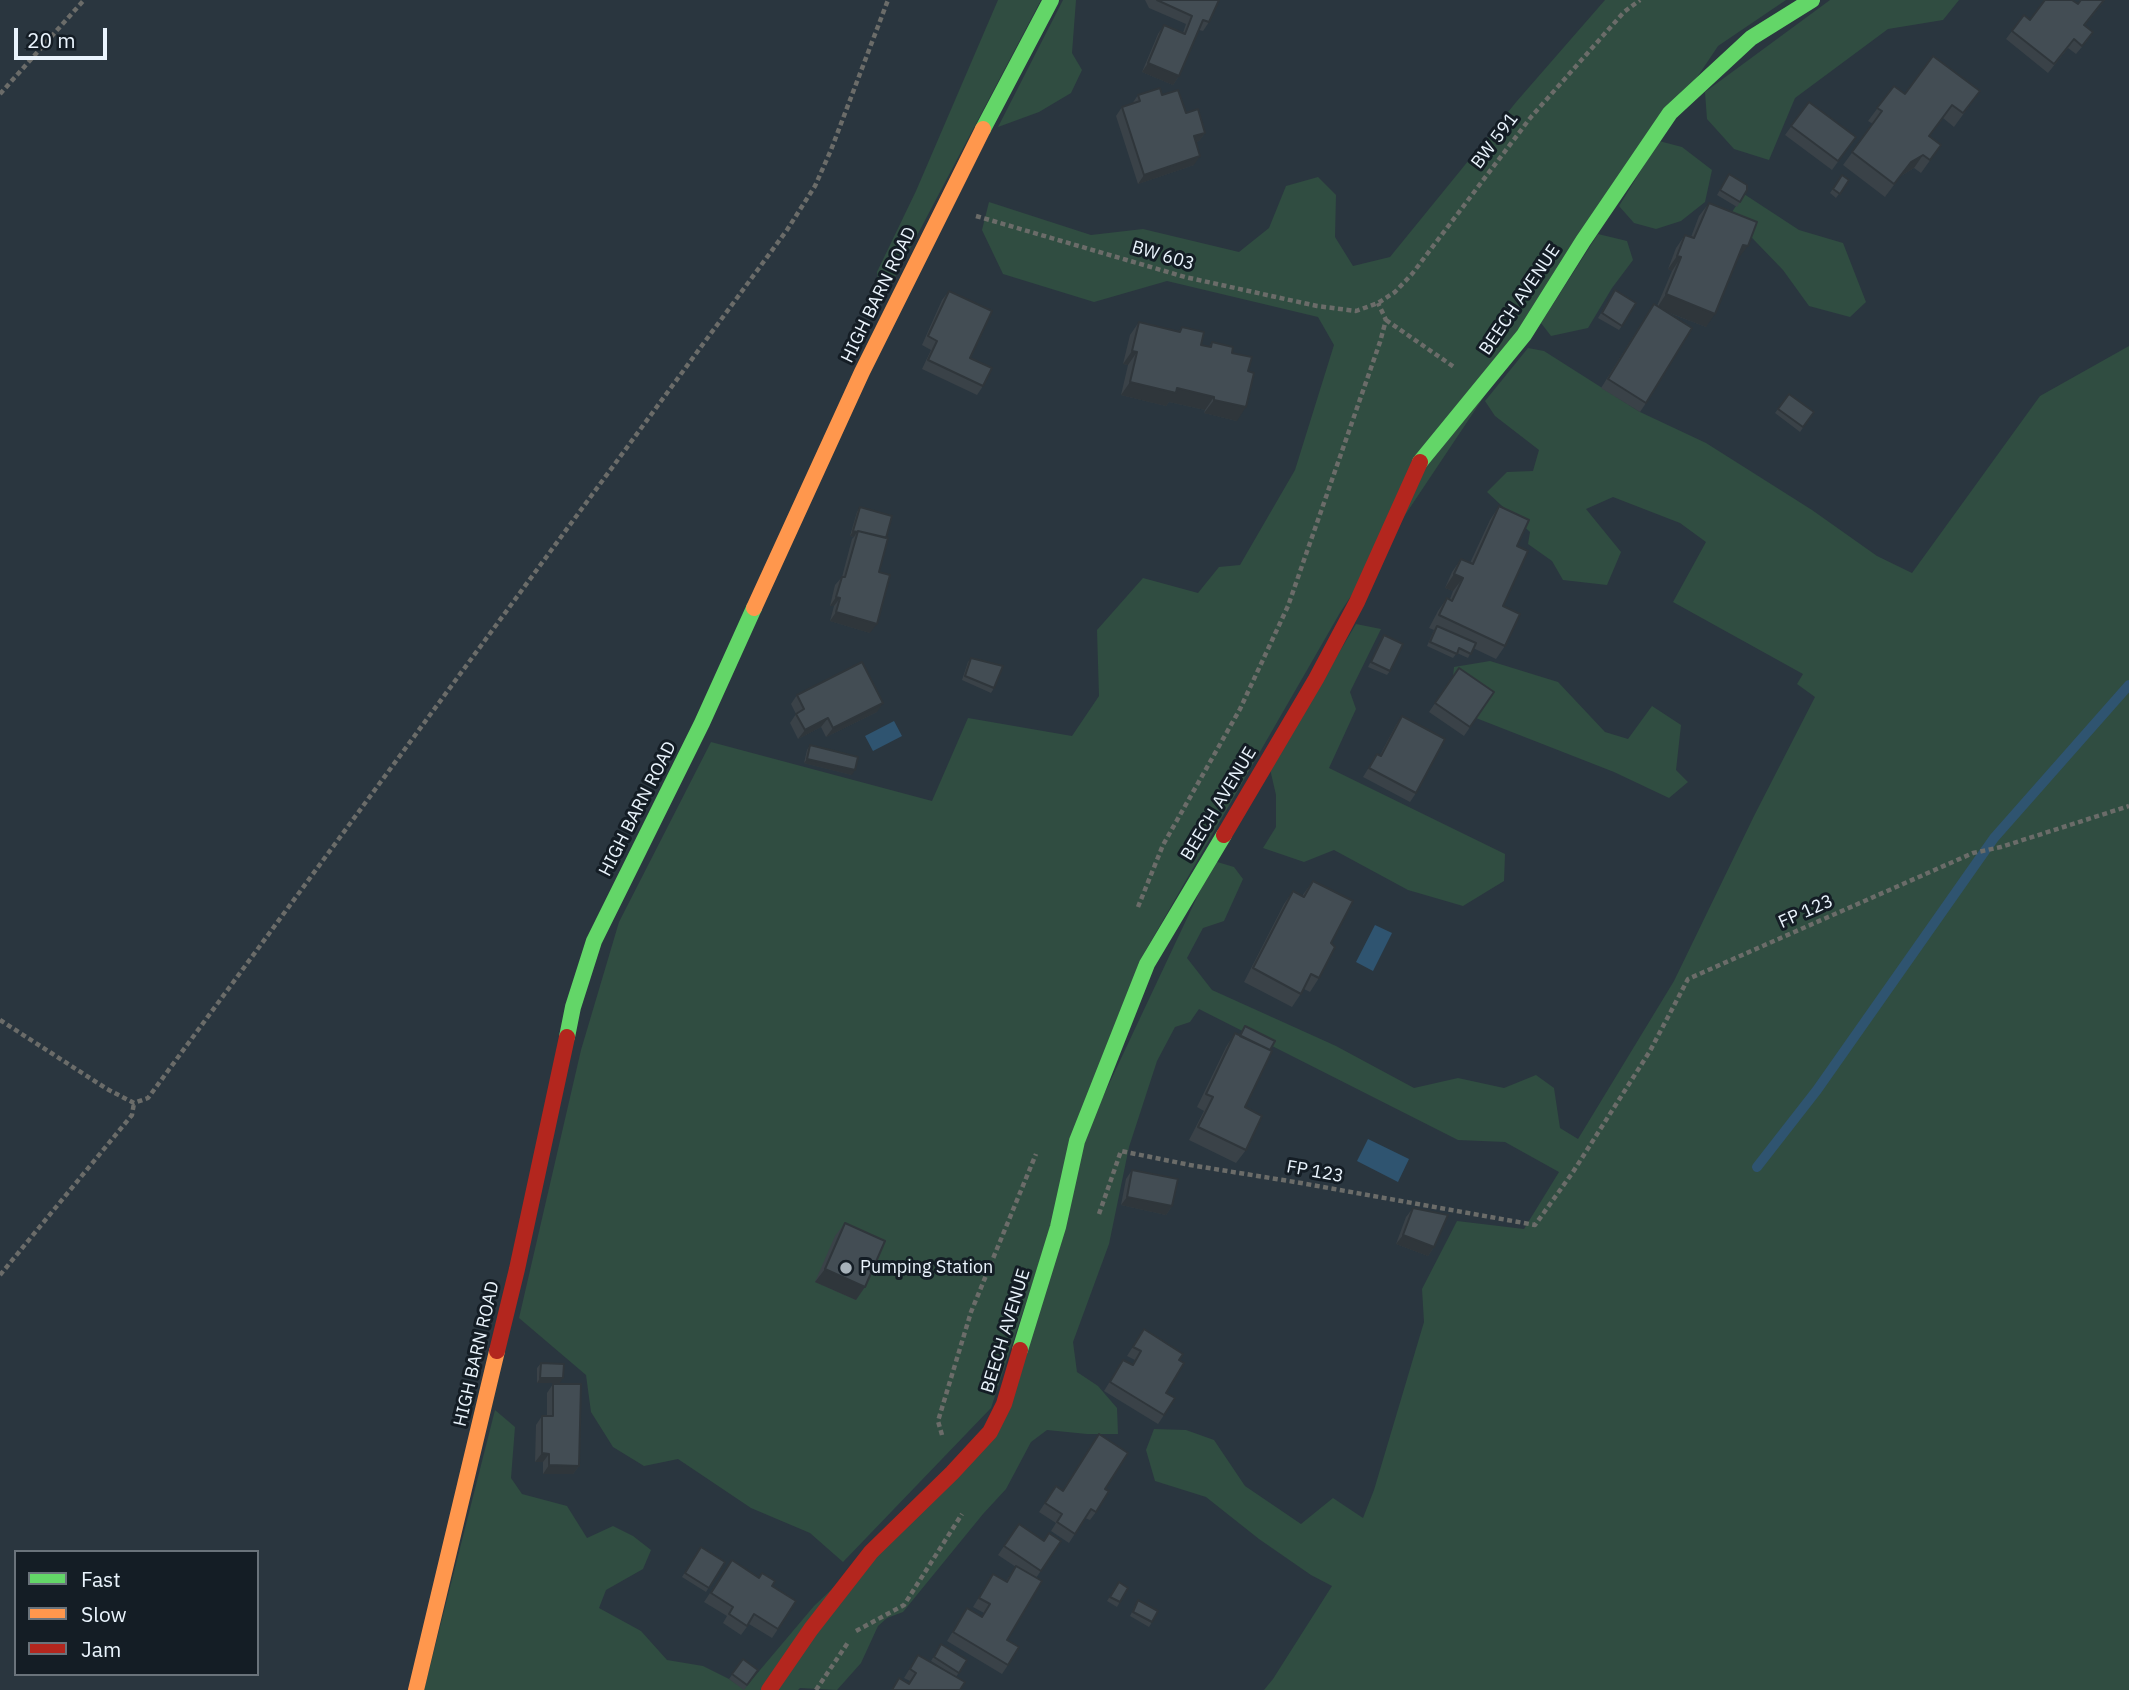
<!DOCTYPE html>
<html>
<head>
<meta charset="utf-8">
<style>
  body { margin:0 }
  #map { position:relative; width:2129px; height:1690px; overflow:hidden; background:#2a363f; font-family:"IBM Plex Sans",sans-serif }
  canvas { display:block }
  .legend { position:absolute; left:14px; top:1550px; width:245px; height:126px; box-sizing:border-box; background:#141d25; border:2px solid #6a737b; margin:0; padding:9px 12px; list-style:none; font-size:21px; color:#eaf4fd }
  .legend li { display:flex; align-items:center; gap:14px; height:35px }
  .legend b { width:35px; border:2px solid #6a737b }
  .scale { position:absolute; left:14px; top:28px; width:93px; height:32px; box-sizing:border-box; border:4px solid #eaf4fd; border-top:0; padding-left:9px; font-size:21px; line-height:24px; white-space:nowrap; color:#eaf4fd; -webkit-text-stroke:5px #141d25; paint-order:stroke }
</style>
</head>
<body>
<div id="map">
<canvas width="2129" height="1690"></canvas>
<ul class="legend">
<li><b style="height:9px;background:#63d668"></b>Fast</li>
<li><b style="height:9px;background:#ff974d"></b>Slow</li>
<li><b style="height:9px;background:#b3261e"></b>Jam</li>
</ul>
<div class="scale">20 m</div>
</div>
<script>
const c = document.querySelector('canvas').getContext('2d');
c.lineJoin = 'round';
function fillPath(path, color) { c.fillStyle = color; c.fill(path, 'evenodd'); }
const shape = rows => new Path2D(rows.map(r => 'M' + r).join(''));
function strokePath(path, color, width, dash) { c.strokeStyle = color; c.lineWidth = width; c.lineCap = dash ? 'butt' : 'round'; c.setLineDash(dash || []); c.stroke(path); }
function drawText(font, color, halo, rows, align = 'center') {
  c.font = font + ' "IBM Plex Sans",sans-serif'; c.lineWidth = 6; c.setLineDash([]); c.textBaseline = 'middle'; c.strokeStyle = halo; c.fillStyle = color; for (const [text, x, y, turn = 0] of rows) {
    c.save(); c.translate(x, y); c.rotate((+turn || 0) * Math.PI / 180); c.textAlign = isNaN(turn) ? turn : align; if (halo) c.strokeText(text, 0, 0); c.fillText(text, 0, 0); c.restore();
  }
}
fillPath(shape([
  [998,0,1041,0,881,304,877,272,916,191],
  [1063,0,1076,0,1072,53,1082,70,1071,93,1039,112,998,127],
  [1605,0,1786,0,1718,46,1341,611,1139,962,991,1408,843,1562,810,1533,751,1508,678,1459,644,1466,613,1447,591,1412,586,1375,519,1318,581,1050,619,922,711,742,932,801,968,718,1072,736,1099,696,1097,630,1143,578,1198,593,1219,567,1240,565,1295,470,1334,345,1318,317,1167,281,1094,302,1003,274,982,230,989,202,1091,235,1143,229,1239,252,1269,228,1286,186,1318,177,1336,195,1335,237,1353,266,1390,257,1517,101],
  [1830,0,1959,0,1943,20,1888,29,1795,98,1769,160,1734,149,1707,119,1705,92],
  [1659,141,1682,147,1712,170,1705,202,1681,221,1656,229,1634,223,1619,206],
  [1744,194,1799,230,1843,243,1866,302,1850,317,1809,306,1783,270,1730,215],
  [1598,234,1627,241,1633,260,1612,288,1588,328,1551,336,1541,323],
  [2129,346,2129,1690,1264,1690,1273,1679,1332,1586,1311,1575,1259,1539,1206,1497,1155,1481,1146,1450,1154,1429,1186,1430,1214,1440,1245,1486,1301,1524,1333,1498,1363,1518,1374,1490,1424,1322,1422,1289,1457,1221,1524,1229,1559,1172,1505,1142,1458,1140,1199,1009,1190,1022,1175,1027,1157,1061,1129,1147,1109,1244,1073,1342,1077,1372,1098,1386,1117,1408,1118,1434,1087,1434,1047,1430,1031,1442,1006,1489,983,1514,903,1612,887,1618,878,1626,861,1663,837,1690,800,1688,798,1690,424,1690,495,1410,515,1427,511,1478,522,1494,567,1506,587,1538,613,1526,633,1536,651,1550,643,1569,606,1590,599,1608,641,1631,667,1660,703,1666,729,1679,744,1689,814,1606,991,1439,1084,1137,1214,861,1234,867,1243,879,1224,921,1203,928,1187,958,1212,990,1336,1046,1414,1088,1458,1078,1504,1088,1536,1075,1554,1088,1560,1128,1578,1139,1674,981,1754,816,1815,697,1797,684,1803,674,1673,602,1706,542,1680,523,1613,497,1586,509,1621,552,1607,585,1563,580,1552,561,1528,544,1530,532,1487,492,1507,472,1533,471,1539,450,1495,416,1485,401,1528,348,1544,351,1640,412,1706,443,1812,510,1877,556,1912,573,2040,396],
  [1356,624,1381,629,1350,692,1356,709,1329,768,1505,854,1504,881,1463,906,1408,890,1334,850,1304,862,1263,848,1276,827,1276,795,1270,769],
  [1490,661,1558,682,1605,732,1628,739,1652,706,1681,725,1676,770,1688,782,1669,798,1614,772,1476,718,1488,701,1453,677,1454,667]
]), '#304d41');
fillPath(shape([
  [894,721,902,736,873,751,865,736],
  [1375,925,1392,933,1373,971,1356,962],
  [1368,1139,1409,1159,1398,1182,1357,1161]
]), '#2f5470');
strokePath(shape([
  [1757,1167,1817,1090,1994,838,2129,685]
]), '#2f5470', 10);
strokePath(shape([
  [0,94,84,0],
  [976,216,1185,277,1317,306,1356,311,1378,303,1395,292,1412,274,1531,117,1624,12,1640,0],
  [1386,320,1454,367],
  [1138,907,1163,845,1240,709,1288,606,1380,342,1386,320,1378,303],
  [0,1020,107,1089,134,1103,148,1098,787,230,815,186,831,150,888,0],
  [1099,1214,1121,1151,1190,1165,1301,1183,1535,1225,1573,1172,1650,1051,1688,979,1973,853,2001,847,2129,806],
  [0,1275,132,1115,134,1103],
  [942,1435,938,1421,971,1312,1036,1154],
  [856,1631,904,1605,962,1514],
  [816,1690,849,1641]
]), '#6b6c69', 4.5, [5, 3.5]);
strokePath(shape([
  [983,129,1051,0],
  [1420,462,1524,335,1583,241,1670,113,1751,38,1812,0],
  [567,1037,573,1007,594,941,702,723,754,608],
  [1020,1350,1058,1227,1077,1141,1147,964,1224,835]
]), '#63d668', 16);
strokePath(shape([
  [754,608,862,372,983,129],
  [416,1690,497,1351]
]), '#ff974d', 16);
strokePath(shape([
  [1224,835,1316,679,1357,602,1420,462],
  [497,1351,517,1269,567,1037],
  [769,1690,811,1629,871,1552,952,1473,990,1432,1004,1404,1020,1350]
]), '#b3261e', 16);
fillPath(shape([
  [1145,0,1219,0,1209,22,1203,31,1199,30,1179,76,1173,85,1142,72,1158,34,1164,25,1183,33,1186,24,1149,8],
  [2105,0,2085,25,2087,41,2076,54,2068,48,2048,73,2006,39,2012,31,2030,20,2078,4],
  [1894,86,1905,94,1980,91,1954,127,1943,118,1929,136,1941,145,1921,173,1914,168,1901,176,1885,197,1843,165,1873,124,1868,121],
  [1138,95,1162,95,1186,113,1205,133,1199,141,1196,142,1194,165,1138,184,1116,116,1122,107,1132,104],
  [1809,102,1856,137,1832,170,1785,135],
  [1729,174,1740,202,1737,207,1717,195],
  [1842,175,1849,180,1836,198,1830,193],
  [1709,203,1738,259,1737,259,1706,327,1664,311,1646,403,1640,412,1601,388,1648,313,1654,304,1657,306,1672,271,1668,269,1676,248,1685,235,1691,237,1699,216],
  [949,291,970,358,983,386,977,395,922,369,931,350,922,345,942,300],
  [1612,295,1622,326,1619,330,1598,318],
  [1139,322,1179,331,1182,327,1201,345,1209,347,1212,342,1232,353,1237,421,1204,413,1205,410,1169,402,1166,406,1121,395,1128,365,1123,364,1130,335],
  [1789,394,1814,412,1800,432,1775,413],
  [1499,506,1517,546,1503,606,1505,646,1496,659,1473,648,1468,658,1457,653,1453,658,1427,646,1434,630,1429,628,1438,611,1447,598,1450,599,1453,591,1445,588,1452,572,1461,559,1470,563,1490,520],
  [860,507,886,538,879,572,870,633,830,621,834,606,830,606,835,585,842,577,852,539,854,537,850,536,857,512],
  [1384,635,1390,671,1387,675,1368,667],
  [971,658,994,688,991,693,962,680,968,662],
  [1459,668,1494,692,1464,736,1429,712],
  [797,695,877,712,826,737,821,727,798,739,790,723,796,714,791,704],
  [1402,716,1416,793,1410,802,1363,777,1377,754,1380,755,1396,725],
  [810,745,852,775,804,763,807,750],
  [1313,881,1331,943,1319,978,1310,992,1304,989,1292,1007,1244,982,1284,904,1293,891,1302,896],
  [1245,1026,1246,1150,1236,1163,1189,1140,1204,1111,1197,1107,1226,1047,1235,1033,1240,1036],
  [1132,1170,1172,1206,1166,1215,1121,1205,1126,1179],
  [1413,1208,1434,1247,1428,1256,1396,1244,1406,1217],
  [845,1223,856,1300,815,1282,835,1236],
  [1144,1329,1179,1360,1166,1393,1164,1415,1158,1424,1104,1391,1123,1360,1132,1365,1135,1360,1127,1356],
  [541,1363,560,1383,537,1383,537,1368],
  [553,1384,579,1466,573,1474,543,1474,543,1462,535,1462,536,1425,542,1416,547,1416,547,1393],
  [1056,1486,1063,1491,1105,1489,1096,1512,1090,1520,1085,1518,1069,1543,1051,1531,1056,1523,1039,1512],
  [1019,1524,1043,1541,1061,1541,1036,1578,1007,1640,1008,1665,1002,1674,947,1641,967,1608,982,1617,984,1613,973,1607,993,1574,1006,1581,1016,1567,998,1555],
  [701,1547,725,1562,706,1592,682,1577],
  [732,1560,772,1586,778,1629,772,1638,749,1624,741,1635,723,1623,727,1616,704,1602],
  [1119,1582,1128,1588,1117,1607,1107,1601],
  [1138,1600,1152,1622,1149,1627,1130,1616],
  [941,1644,967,1660,956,1677,931,1661],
  [918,1655,960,1690,891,1690,899,1678,909,1683,910,1681,904,1678],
  [743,1659,758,1670,744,1690,729,1679]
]), '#3a4248');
fillPath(shape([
  [1148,63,1179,76,1173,85,1142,72],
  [1205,133,1199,141,1187,145,1194,136],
  [1923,155,1914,168,1901,176,1885,197,1911,162],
  [1200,156,1194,165,1138,184,1144,175],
  [1743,245,1748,246,1738,259,1734,258],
  [1677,256,1681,257,1672,271,1668,269],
  [1666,294,1715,314,1706,327,1657,308],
  [1132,351,1137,352,1128,365,1123,364],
  [1130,382,1177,388,1214,397,1205,410,1169,402,1166,406,1121,395],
  [1214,400,1246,407,1237,421,1204,413],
  [853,531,857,532,854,537,850,536],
  [1454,574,1463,578,1453,591,1445,588],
  [836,597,840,598,834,606,830,606],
  [836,612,877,624,870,633,830,621],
  [883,703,877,712,826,737,833,728],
  [828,718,821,727,798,739,805,730],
  [807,759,855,770,852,775,804,763],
  [1127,1197,1172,1206,1166,1215,1121,1205],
  [1403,1235,1434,1247,1428,1256,1396,1244],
  [825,1269,865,1287,856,1300,815,1282],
  [540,1378,563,1378,560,1383,537,1383],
  [542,1453,549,1454,543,1462,535,1462],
  [549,1465,579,1466,573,1474,543,1474]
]), '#2f363b');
const building = shape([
  [1157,0,1219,0,1209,22,1203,20,1179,76,1148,63,1164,25,1185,34,1192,16,1157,0],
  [2045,0,2072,0,2078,4,2081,0,2104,0,2084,25,2093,32,2082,46,2074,39,2054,64,2012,31,2024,15,2030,20,2045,0],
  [1933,56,1980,91,1963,113,1952,105,1929,136,1941,145,1930,160,1923,155,1911,162,1894,184,1852,152,1882,111,1877,108,1894,86,1905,94,1933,56],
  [1160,88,1162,95,1178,90,1186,113,1198,109,1205,133,1194,136,1200,156,1144,175,1122,107,1140,101,1138,95,1160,88],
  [1809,102,1856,137,1838,161,1791,126,1809,102],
  [1729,174,1747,185,1747,190,1740,202,1720,190,1729,174],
  [1842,175,1849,180,1840,194,1833,189,1842,175],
  [1709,203,1757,222,1748,246,1743,245,1715,314,1666,294,1681,257,1677,256,1685,235,1694,238,1709,203],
  [1615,290,1636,303,1622,326,1602,313,1615,290],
  [949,291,992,311,970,358,992,368,983,386,928,360,937,341,928,336,949,291],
  [1654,304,1692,328,1646,403,1608,379,1654,304],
  [1139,322,1180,332,1182,327,1204,332,1201,345,1211,347,1212,342,1233,347,1232,353,1252,357,1248,371,1254,373,1246,407,1214,400,1214,397,1177,388,1176,393,1130,382,1137,352,1132,351,1139,322],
  [1789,394,1814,412,1803,427,1778,409,1789,394],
  [1499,506,1529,520,1517,546,1528,551,1503,606,1520,614,1505,646,1439,615,1447,598,1452,601,1463,578,1454,574,1461,559,1473,564,1499,506],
  [860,507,892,516,886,538,858,531,857,532,853,531,860,507],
  [858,531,888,538,879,572,890,575,877,624,836,612,840,598,836,597,842,577,845,577,858,531],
  [1437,626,1476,643,1471,654,1459,648,1457,654,1430,642,1437,626],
  [1384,635,1403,644,1390,671,1371,662,1384,635],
  [971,658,1003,666,994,688,965,676,971,658],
  [862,662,883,703,833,728,828,718,805,730,796,714,804,709,797,695,862,662],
  [1459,668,1494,692,1470,727,1435,703,1459,668],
  [1402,716,1445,739,1416,793,1369,768,1377,754,1381,756,1402,716],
  [810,745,858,757,855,770,807,759,810,745],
  [1313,881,1353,901,1331,943,1335,947,1319,978,1311,974,1301,994,1253,968,1293,891,1304,897,1313,881],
  [1245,1026,1275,1041,1270,1050,1240,1036,1245,1026],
  [1235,1033,1272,1051,1245,1107,1262,1116,1246,1150,1198,1127,1213,1097,1206,1094,1235,1033],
  [1132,1170,1178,1179,1172,1206,1127,1197,1132,1170],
  [1413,1208,1448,1215,1434,1247,1403,1235,1413,1208],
  [845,1223,885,1241,865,1287,825,1269,845,1223],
  [1144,1329,1183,1354,1179,1360,1184,1363,1166,1393,1175,1398,1164,1415,1110,1382,1123,1360,1133,1365,1141,1351,1133,1347,1144,1329],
  [541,1363,564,1364,563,1378,540,1378,541,1363],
  [553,1384,581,1384,579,1466,549,1465,549,1454,542,1453,542,1416,553,1416,553,1384],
  [1099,1434,1128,1453,1105,1489,1109,1491,1096,1512,1091,1509,1075,1534,1057,1522,1062,1514,1045,1503,1056,1486,1063,1491,1099,1434],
  [1019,1524,1044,1541,1049,1533,1061,1541,1041,1571,1004,1546,1019,1524],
  [701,1547,725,1562,709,1588,685,1573,701,1547],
  [732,1560,759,1578,762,1573,775,1581,772,1586,796,1601,778,1629,754,1614,747,1626,729,1614,733,1607,711,1593,732,1560],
  [1016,1566,1042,1581,1007,1640,1019,1647,1008,1665,953,1632,967,1608,982,1617,990,1604,979,1598,993,1574,1007,1582,1016,1566],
  [1119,1582,1128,1588,1120,1602,1110,1597,1119,1582],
  [1138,1600,1158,1611,1152,1622,1133,1612,1138,1600],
  [941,1644,967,1660,959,1673,934,1657,941,1644],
  [918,1655,965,1682,960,1690,892,1690,899,1678,909,1684,916,1673,910,1669,918,1655],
  [743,1659,758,1670,747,1685,732,1674,743,1659]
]);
fillPath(building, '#434d54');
strokePath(building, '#2f363b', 2);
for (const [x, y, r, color] of [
  [846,1268,7,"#a7b2ba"]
]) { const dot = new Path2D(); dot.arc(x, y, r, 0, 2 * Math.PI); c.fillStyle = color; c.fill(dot); strokePath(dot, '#141d25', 2.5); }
drawText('18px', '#eaf4fd', '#141d25', [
  ["BW 591",1495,141,-53],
  ["BW 603",1163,256,16],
  ["HIGH BARN ROAD",879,295,-64],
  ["BEECH AVENUE",1520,300,-56],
  ["BEECH AVENUE",1219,804,-59],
  ["HIGH BARN ROAD",638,809,-63],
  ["FP 123",1806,912,-24],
  ["FP 123",1315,1172,10],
  ["BEECH AVENUE",1006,1331,-73],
  ["HIGH BARN ROAD",477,1354,-77]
]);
drawText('18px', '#eaf4fd', '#141d25', [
  ["Pumping Station",860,1268]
], 'left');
</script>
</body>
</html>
